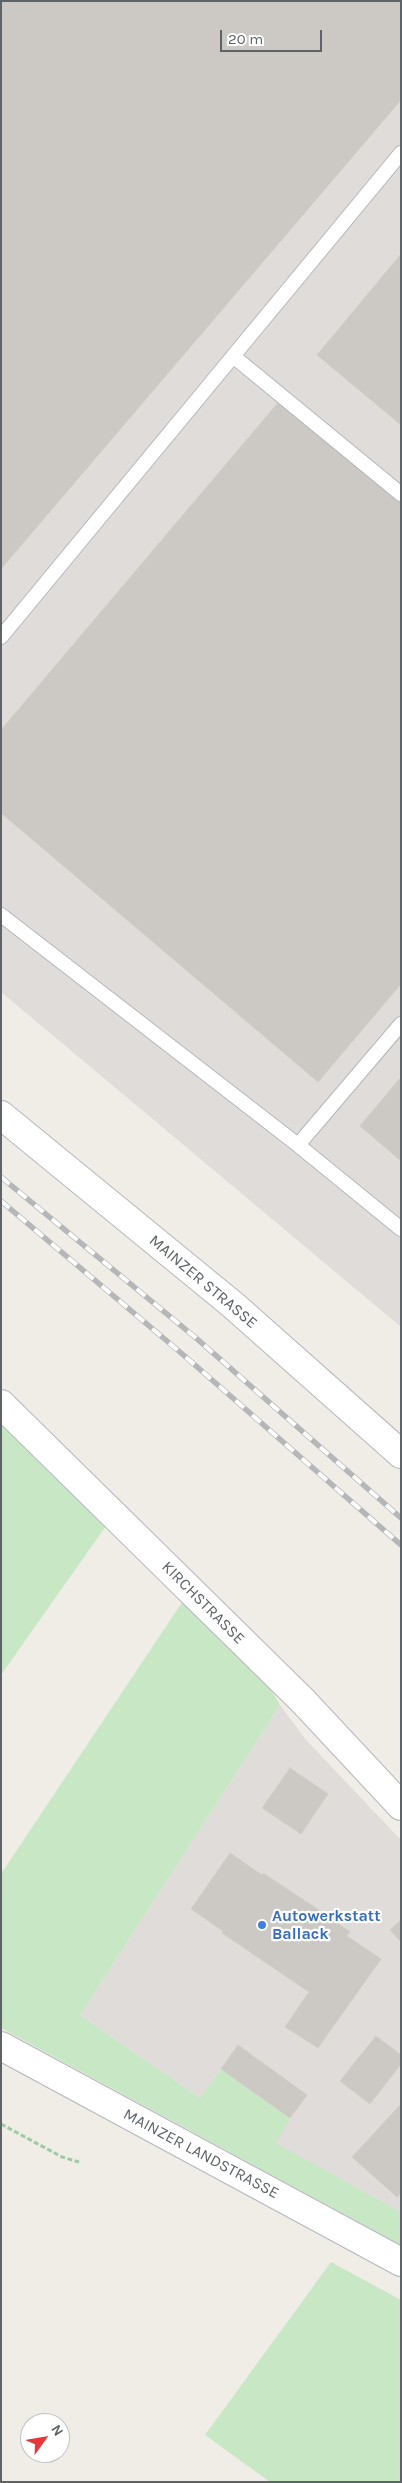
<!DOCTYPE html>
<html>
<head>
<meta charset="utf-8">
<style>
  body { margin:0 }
  #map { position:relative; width:402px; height:2483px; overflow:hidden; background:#f0ede7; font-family:Karla,sans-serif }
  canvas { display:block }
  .frame { position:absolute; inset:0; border:2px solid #5e6367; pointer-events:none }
  .north { position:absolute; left:20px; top:2413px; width:50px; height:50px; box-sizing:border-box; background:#fff; border:1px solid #bfc1c2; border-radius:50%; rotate:58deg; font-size:14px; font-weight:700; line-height:20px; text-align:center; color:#5e6367 }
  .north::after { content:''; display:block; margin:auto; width:18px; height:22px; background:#e7363c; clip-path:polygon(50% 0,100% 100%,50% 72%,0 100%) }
  .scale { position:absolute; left:220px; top:30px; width:102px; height:22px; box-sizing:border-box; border:2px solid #5e6367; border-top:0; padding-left:6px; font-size:15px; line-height:18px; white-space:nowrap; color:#5e6367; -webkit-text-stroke:4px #fff; paint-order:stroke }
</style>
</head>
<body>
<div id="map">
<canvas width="402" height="2483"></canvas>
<div class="frame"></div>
<div class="north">N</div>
<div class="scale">20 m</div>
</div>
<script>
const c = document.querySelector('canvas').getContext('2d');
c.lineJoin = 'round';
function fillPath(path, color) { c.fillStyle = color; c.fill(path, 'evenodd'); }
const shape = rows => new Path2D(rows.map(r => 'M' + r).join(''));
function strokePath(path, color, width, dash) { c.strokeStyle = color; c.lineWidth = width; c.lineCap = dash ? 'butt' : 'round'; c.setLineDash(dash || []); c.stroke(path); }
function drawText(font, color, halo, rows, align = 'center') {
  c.font = font + ' Karla,sans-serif'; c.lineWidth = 4.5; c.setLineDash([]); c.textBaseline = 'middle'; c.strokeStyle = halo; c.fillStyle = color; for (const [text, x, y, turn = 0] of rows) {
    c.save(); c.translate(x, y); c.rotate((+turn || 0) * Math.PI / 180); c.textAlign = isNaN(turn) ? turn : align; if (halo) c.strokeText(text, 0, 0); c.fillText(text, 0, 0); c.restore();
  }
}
fillPath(shape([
  [1,1,401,1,401,1327,1,992],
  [280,1705,306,1740,401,1840,401,2212,275,2143,221,2069,200,2098,80,2015]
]), '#dfdcd9');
fillPath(shape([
  [1,1419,108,1523,1,1675],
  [187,1595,259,1669,280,1705,80,2015,200,2098,221,2069,290,2118,276,2143,401,2212,401,2245,1,2028,1,1874],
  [331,2262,401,2300,401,2482,270,2482,205,2435]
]), '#c8e7c4');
const building = shape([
  [1,1,401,1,401,100,1,569,1,1],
  [401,254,401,425,317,355,401,254],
  [282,398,401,498,401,984,318,1082,1,813,1,730,282,398],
  [401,1077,401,1161,360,1126,401,1077],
  [290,1768,328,1794,301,1834,262,1808,290,1768],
  [230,1853,262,1875,263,1873,319,1910,350,1932,347,1936,381,1959,318,2048,285,2027,309,1992,222,1933,223,1931,191,1909,230,1853],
  [401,1920,401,1942,390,1930,401,1920],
  [376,2036,401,2055,401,2064,370,2104,340,2081,376,2036],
  [238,2045,307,2095,290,2118,221,2069,238,2045],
  [401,2104,401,2193,397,2197,352,2157,401,2104]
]);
fillPath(building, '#ccc8c4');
strokePath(building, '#d5cec5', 1);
const service = shape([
  [233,356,401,494],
  [1,637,401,153],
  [1,915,298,1145,401,1229],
  [298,1145,401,1024]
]);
const minor = shape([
  [1,1115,233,1305,401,1454],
  [1,1404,303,1701,401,1806]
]);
const secondary = shape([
  [1,2046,401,2262]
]);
strokePath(service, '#b4b7bb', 16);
strokePath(minor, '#b4b7bb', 30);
strokePath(secondary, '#b3b7bb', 30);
strokePath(shape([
  [1,2124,62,2157,79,2162]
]), '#9ecaa6', 3, [5, 2.5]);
strokePath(service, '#fff', 14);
strokePath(minor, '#fff', 28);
strokePath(secondary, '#fff', 28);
const rail = shape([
  [1,1177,196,1338,401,1518],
  [1,1201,180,1352,401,1545]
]);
strokePath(rail, '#b5b6b7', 5.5);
strokePath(rail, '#fff', 4, [11]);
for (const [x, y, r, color] of [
  [262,1925,5,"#3f7fe0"]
]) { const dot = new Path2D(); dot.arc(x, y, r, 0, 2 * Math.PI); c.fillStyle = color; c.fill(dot); strokePath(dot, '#fff', 2); }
drawText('16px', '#5e6367', '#fff', [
  ["MAINZER STRASSE",203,1282,40],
  ["KIRCHSTRASSE",203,1603,45],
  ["MAINZER LANDSTRASSE",201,2154,28]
]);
drawText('bold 16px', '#366cbe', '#fff', [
  ["Autowerkstatt",272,1916],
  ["Ballack",272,1934]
], 'left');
</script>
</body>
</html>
